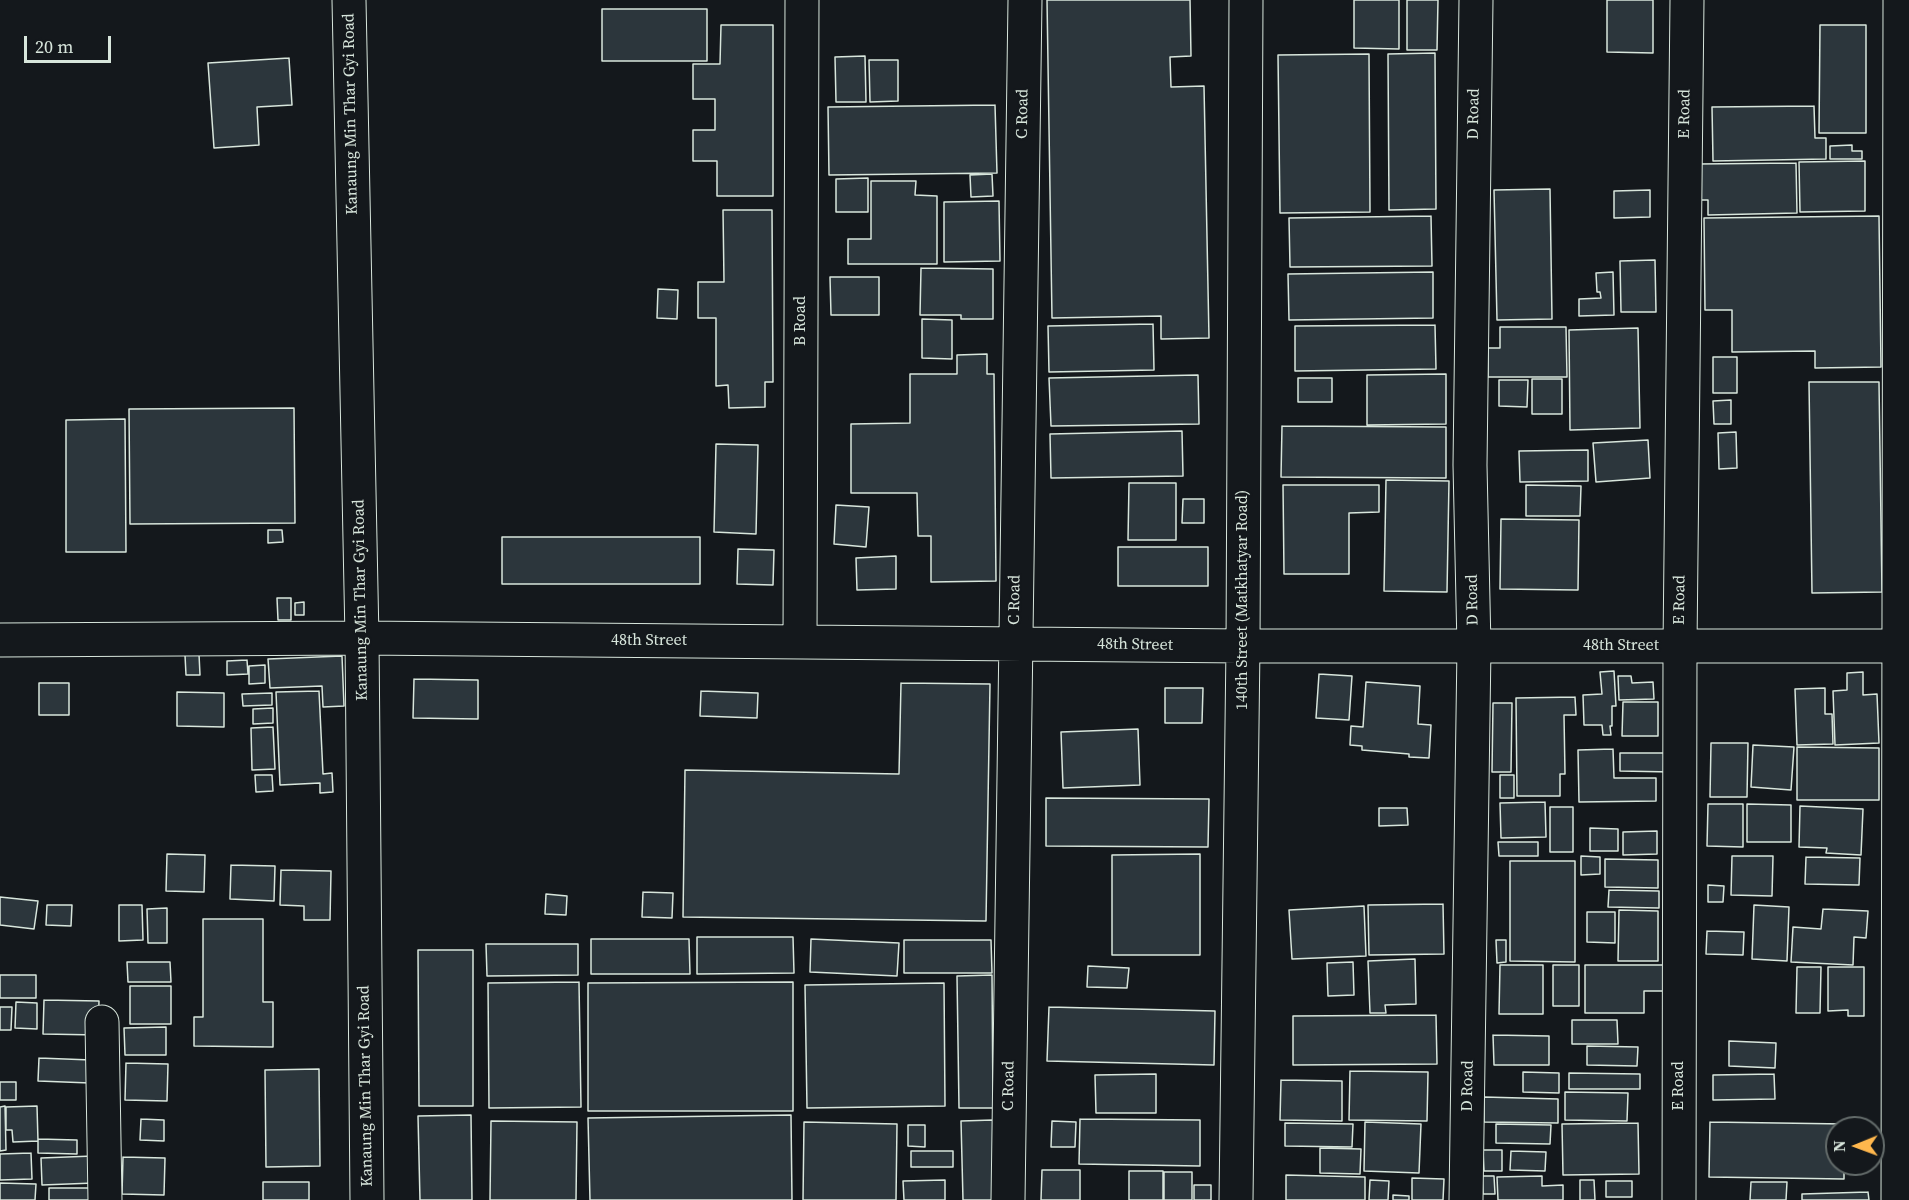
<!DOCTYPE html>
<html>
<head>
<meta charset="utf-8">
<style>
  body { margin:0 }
  #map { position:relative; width:1909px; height:1200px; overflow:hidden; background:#14181c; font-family:"Source Serif 4",serif }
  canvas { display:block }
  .north { position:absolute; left:1825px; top:1116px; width:60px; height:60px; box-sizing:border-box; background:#14181c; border:2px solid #626a69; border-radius:50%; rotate:269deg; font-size:16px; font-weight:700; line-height:24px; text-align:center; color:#d8e6dc }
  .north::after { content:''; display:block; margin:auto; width:21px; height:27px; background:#ffb74d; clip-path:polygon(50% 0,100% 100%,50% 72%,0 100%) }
  .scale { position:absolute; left:24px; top:36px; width:87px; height:27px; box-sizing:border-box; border:3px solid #d8e6dc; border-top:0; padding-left:8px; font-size:18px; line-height:21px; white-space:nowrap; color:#d8e6dc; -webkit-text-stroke:4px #14181c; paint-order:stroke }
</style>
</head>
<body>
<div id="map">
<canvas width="1909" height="1200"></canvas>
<div class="north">N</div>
<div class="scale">20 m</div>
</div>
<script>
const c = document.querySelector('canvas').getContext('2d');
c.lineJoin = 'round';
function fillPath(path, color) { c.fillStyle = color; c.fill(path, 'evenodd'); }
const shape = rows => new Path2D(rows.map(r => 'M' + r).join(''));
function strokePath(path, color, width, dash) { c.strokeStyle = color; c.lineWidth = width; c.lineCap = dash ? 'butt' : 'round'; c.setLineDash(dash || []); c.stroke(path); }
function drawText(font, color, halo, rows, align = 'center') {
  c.font = font + ' "Source Serif 4",serif'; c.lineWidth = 4.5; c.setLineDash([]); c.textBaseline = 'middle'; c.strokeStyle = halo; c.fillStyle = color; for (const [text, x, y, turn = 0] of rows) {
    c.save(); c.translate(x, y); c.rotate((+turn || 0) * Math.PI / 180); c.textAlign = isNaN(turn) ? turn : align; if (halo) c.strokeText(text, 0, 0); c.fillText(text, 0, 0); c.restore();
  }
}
const building = shape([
  [1047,0,1190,0,1191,56,1170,57,1171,87,1204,86,1209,338,1161,339,1161,316,1052,318,1047,0],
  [1354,0,1399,0,1399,49,1354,48,1354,0],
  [1407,0,1438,0,1437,50,1407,50,1407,0],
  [1607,0,1653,0,1653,53,1607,52,1607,0],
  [602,9,707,9,707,61,602,61,602,9],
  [721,25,773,25,773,196,717,196,717,161,693,161,693,130,715,130,715,99,693,99,693,64,720,64,721,25],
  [1820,25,1866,25,1866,133,1819,133,1820,25],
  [1435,53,1436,209,1389,210,1388,54,1435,53],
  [1369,54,1370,212,1280,213,1278,55,1369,54],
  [865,56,866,102,836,102,835,57,865,56],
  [289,58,292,105,257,107,259,145,214,148,208,63,289,58],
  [869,60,898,60,898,101,870,102,869,60],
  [995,105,997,173,829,175,828,107,995,105],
  [1814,106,1815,138,1826,138,1826,159,1713,161,1712,107,1814,106],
  [1852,145,1852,151,1862,151,1862,159,1830,159,1830,146,1852,145],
  [1865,161,1865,211,1800,212,1799,162,1865,161],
  [1796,163,1797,213,1708,215,1708,200,1698,200,1697,164,1796,163],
  [992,174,993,196,971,197,970,175,992,174],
  [868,178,868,212,836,212,836,179,868,178],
  [871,181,916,181,915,195,937,196,937,264,848,264,848,239,871,239,871,181],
  [1550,189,1552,319,1497,320,1494,190,1550,189],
  [1650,190,1650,217,1614,218,1614,191,1650,190],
  [999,201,1000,261,944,262,944,202,999,201],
  [723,210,772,210,773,382,765,382,765,407,729,408,728,385,716,386,716,318,698,318,698,282,724,282,723,210],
  [1431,216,1432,266,1290,267,1289,218,1431,216],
  [1879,216,1881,367,1815,368,1815,351,1732,352,1732,310,1705,310,1704,218,1879,216],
  [1655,260,1656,312,1621,312,1620,261,1655,260],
  [921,268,993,269,993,319,961,319,961,315,920,315,921,268],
  [1433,272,1433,318,1289,320,1288,274,1433,272],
  [1613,272,1614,315,1579,316,1579,299,1601,298,1600,292,1597,292,1596,273,1613,272],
  [830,277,879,277,879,315,831,315,830,277],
  [658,289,678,290,677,319,657,318,658,289],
  [922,319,952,320,952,359,922,358,922,319],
  [1153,324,1154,370,1049,372,1048,326,1153,324],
  [1435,325,1436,369,1295,371,1295,326,1435,325],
  [1500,327,1566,327,1567,377,1488,377,1488,348,1500,348,1500,327],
  [1638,328,1640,428,1570,430,1569,330,1638,328],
  [987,354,987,374,994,374,996,581,931,582,931,536,918,536,917,493,851,493,851,424,910,423,910,374,957,374,957,355,987,354],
  [1713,357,1737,357,1737,393,1713,393,1713,357],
  [1446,374,1446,424,1367,425,1367,375,1446,374],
  [1198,375,1199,424,1051,426,1049,378,1198,375],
  [1298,378,1332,378,1332,402,1298,402,1298,378],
  [1532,379,1562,379,1562,414,1532,414,1532,379],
  [1499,380,1528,380,1527,407,1499,406,1499,380],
  [1809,382,1879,382,1882,592,1812,593,1809,382],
  [1731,400,1731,424,1714,424,1713,401,1731,400],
  [294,408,295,523,130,524,129,409,294,408],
  [125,419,126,552,66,552,66,420,125,419],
  [1282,426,1446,427,1446,478,1281,477,1282,426],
  [1182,431,1183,476,1051,478,1050,434,1182,431],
  [1736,432,1737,468,1719,469,1718,433,1736,432],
  [1648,440,1650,478,1596,482,1593,443,1648,440],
  [716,444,758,445,756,534,714,532,716,444],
  [1588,450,1588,481,1520,482,1519,451,1588,450],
  [1386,480,1449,481,1447,592,1384,591,1386,480],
  [1129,483,1176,483,1176,540,1128,540,1129,483],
  [1283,485,1379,485,1379,512,1349,513,1349,574,1284,574,1283,485],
  [1526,485,1581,486,1580,516,1526,516,1526,485],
  [1183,499,1204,499,1204,523,1182,523,1183,499],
  [836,505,869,507,866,547,834,544,836,505],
  [1501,519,1579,520,1578,590,1500,589,1501,519],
  [268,530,282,530,283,542,268,543,268,530],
  [502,537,700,537,700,584,502,584,502,537],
  [1118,547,1208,547,1208,586,1118,586,1118,547],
  [738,549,774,550,773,585,737,584,738,549],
  [896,556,896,589,857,590,856,558,896,556],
  [277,598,291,598,291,620,278,620,277,598],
  [304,602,304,615,295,615,295,603,304,602],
  [199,654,200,675,186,675,185,655,199,654],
  [342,656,344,706,323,707,322,686,270,688,268,659,342,656],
  [247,660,248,674,227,675,227,661,247,660],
  [265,665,265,683,249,684,249,666,265,665],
  [1614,671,1616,706,1612,706,1612,726,1610,726,1611,735,1603,735,1602,725,1584,725,1583,695,1602,694,1600,672,1614,671],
  [1863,672,1863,695,1877,694,1879,743,1835,745,1833,691,1847,690,1847,673,1863,672],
  [1319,674,1352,676,1349,720,1316,718,1319,674],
  [1618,676,1631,676,1632,683,1653,682,1654,699,1619,700,1618,676],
  [414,679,478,680,478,719,413,718,414,679],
  [1366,682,1420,686,1418,724,1431,725,1429,758,1409,757,1409,754,1362,750,1362,746,1350,745,1351,726,1363,727,1366,682],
  [39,683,69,683,69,715,39,715,39,683],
  [901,683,990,684,986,921,683,917,685,770,899,774,901,683],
  [1165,688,1203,688,1202,723,1165,723,1165,688],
  [1825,688,1825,714,1832,714,1833,744,1797,745,1795,689,1825,688],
  [319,691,323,774,332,773,333,792,320,793,320,783,280,785,276,692,319,691],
  [701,691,758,693,757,718,700,716,701,691],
  [177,692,224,693,224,727,177,726,177,692],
  [272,693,272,705,243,706,242,694,272,693],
  [1575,697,1576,715,1564,715,1565,774,1560,774,1560,796,1517,796,1516,698,1575,697],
  [1623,702,1658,702,1658,736,1622,736,1623,702],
  [1493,703,1512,703,1511,772,1492,772,1493,703],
  [273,708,273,723,253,724,253,709,273,708],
  [273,727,275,769,252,770,251,728,273,727],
  [1138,729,1140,785,1063,788,1061,732,1138,729],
  [1711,743,1748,743,1747,797,1710,797,1711,743],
  [1753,745,1794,747,1791,790,1751,787,1753,745],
  [1797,747,1879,748,1879,800,1797,800,1797,747],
  [1613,749,1614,778,1656,778,1656,801,1579,802,1578,750,1613,749],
  [1620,753,1672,753,1672,772,1620,771,1620,753],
  [255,775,272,775,273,791,256,792,255,775],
  [1500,775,1514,775,1514,798,1500,798,1500,775],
  [1046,798,1209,799,1208,847,1046,846,1046,798],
  [1545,802,1546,837,1501,838,1500,803,1545,802],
  [1708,804,1743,804,1743,847,1707,846,1708,804],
  [1747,804,1791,805,1791,842,1747,842,1747,804],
  [1800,806,1863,809,1861,855,1826,853,1827,848,1799,847,1800,806],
  [1550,807,1573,807,1573,852,1550,852,1550,807],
  [1379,808,1407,808,1408,825,1379,826,1379,808],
  [1590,828,1618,829,1618,851,1590,851,1590,828],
  [1657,831,1657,854,1623,855,1623,832,1657,831],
  [1498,842,1538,842,1538,856,1499,856,1498,842],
  [167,854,205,855,204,892,166,891,167,854],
  [1200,854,1200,955,1112,955,1112,855,1200,854],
  [1581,856,1600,857,1600,874,1581,875,1581,856],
  [1732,856,1773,856,1772,896,1731,895,1732,856],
  [1806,857,1860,858,1859,885,1805,884,1806,857],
  [1605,859,1658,860,1658,888,1605,887,1605,859],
  [1510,861,1575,861,1575,962,1510,961,1510,861],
  [231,865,275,866,274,901,230,899,231,865],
  [281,870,331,871,330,920,304,920,304,906,280,905,281,870],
  [1708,885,1724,886,1723,902,1708,902,1708,885],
  [1609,890,1659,891,1659,908,1608,907,1609,890],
  [643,892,673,893,672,918,642,917,643,892],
  [546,894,567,896,566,915,545,914,546,894],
  [0,897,38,901,34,929,0,925,0,897],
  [1443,904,1444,954,1369,955,1368,905,1443,904],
  [47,905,72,905,71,926,46,925,47,905],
  [119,905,142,905,143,940,119,941,119,905],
  [1754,905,1789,907,1787,961,1752,959,1754,905],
  [1364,906,1366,956,1292,959,1289,910,1364,906],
  [167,908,167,943,148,943,147,909,167,908],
  [1823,909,1868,911,1866,938,1854,937,1853,965,1791,962,1793,927,1821,929,1823,909],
  [1619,910,1658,911,1658,961,1618,961,1619,910],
  [1587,912,1615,912,1615,943,1587,942,1587,912],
  [203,919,263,919,263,1002,273,1002,273,1047,194,1046,194,1017,203,1017,203,919],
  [1707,931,1744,932,1743,955,1706,954,1707,931],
  [697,937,793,937,794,973,697,974,697,937],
  [591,939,689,939,690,974,591,974,591,939],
  [811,939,899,943,897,976,810,972,811,939],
  [904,940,991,940,992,973,904,973,904,940],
  [1496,940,1506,940,1506,962,1497,963,1496,940],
  [486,944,578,944,578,975,487,976,486,944],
  [418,950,473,950,473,1106,419,1106,418,950],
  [1415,959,1416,1004,1385,1005,1386,1013,1370,1013,1368,961,1415,959],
  [127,962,170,962,171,982,128,982,127,962],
  [1353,962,1354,995,1328,996,1327,963,1353,962],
  [1500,965,1543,965,1543,1014,1499,1014,1500,965],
  [1553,965,1579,965,1579,1006,1553,1006,1553,965],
  [1585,965,1663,965,1663,991,1644,991,1644,1013,1585,1013,1585,965],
  [1088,966,1129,968,1127,988,1087,987,1088,966],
  [1797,967,1821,967,1820,1013,1796,1013,1797,967],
  [1828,967,1864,967,1864,1016,1848,1016,1848,1010,1828,1011,1828,967],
  [0,975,36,975,36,998,0,998,0,975],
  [992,975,993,1108,959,1108,957,976,992,975],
  [579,982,581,1107,489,1108,488,983,579,982],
  [793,982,793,1111,588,1111,588,983,793,982],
  [944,983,945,1106,807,1108,805,985,944,983],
  [130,986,171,986,171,1024,130,1024,130,986],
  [44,1000,99,1001,98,1035,43,1034,44,1000],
  [16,1002,37,1003,37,1029,15,1028,16,1002],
  [0,1007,12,1007,11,1030,0,1030,0,1007],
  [1049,1007,1215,1011,1214,1065,1047,1061,1049,1007],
  [1436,1015,1437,1064,1293,1065,1293,1016,1436,1015],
  [1572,1020,1617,1020,1618,1044,1572,1044,1572,1020],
  [166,1027,166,1055,125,1055,124,1028,166,1027],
  [1493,1035,1549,1036,1549,1065,1494,1065,1493,1035],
  [1729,1041,1776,1043,1775,1068,1729,1066,1729,1041],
  [1587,1046,1638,1047,1637,1066,1587,1065,1587,1046],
  [39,1058,91,1060,90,1083,38,1081,39,1058],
  [126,1063,168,1064,167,1101,125,1100,126,1063],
  [319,1069,320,1166,266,1167,265,1070,319,1069],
  [1350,1071,1428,1072,1427,1121,1349,1120,1350,1071],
  [1523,1072,1559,1073,1559,1093,1523,1092,1523,1072],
  [1569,1073,1640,1074,1640,1089,1569,1089,1569,1073],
  [1156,1074,1156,1113,1096,1113,1095,1075,1156,1074],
  [1774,1074,1775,1099,1713,1100,1713,1075,1774,1074],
  [1281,1080,1342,1081,1342,1121,1280,1120,1281,1080],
  [0,1082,16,1082,16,1100,0,1100,0,1082],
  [1565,1092,1628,1093,1627,1121,1565,1120,1565,1092],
  [1484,1097,1558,1099,1558,1123,1484,1122,1484,1097],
  [5,1106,6,1150,0,1151,0,1107,5,1106],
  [37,1106,38,1141,13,1142,12,1130,6,1130,6,1107,37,1106],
  [471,1115,472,1200,420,1200,418,1116,471,1115],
  [791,1115,792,1200,590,1200,588,1118,791,1115],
  [141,1119,164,1120,164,1141,140,1140,141,1119],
  [1080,1119,1200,1120,1200,1166,1079,1164,1080,1119],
  [993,1120,994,1200,963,1200,961,1121,993,1120],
  [491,1121,577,1122,576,1200,490,1200,491,1121],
  [1052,1121,1076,1122,1075,1147,1051,1147,1052,1121],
  [804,1122,897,1124,896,1200,803,1200,804,1122],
  [1365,1122,1421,1124,1419,1173,1364,1171,1365,1122],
  [1710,1122,1845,1124,1845,1128,1837,1128,1837,1164,1844,1164,1844,1179,1709,1177,1710,1122],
  [1285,1123,1353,1124,1352,1147,1285,1146,1285,1123],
  [1638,1123,1639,1174,1563,1175,1562,1124,1638,1123],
  [1496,1124,1551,1125,1550,1144,1496,1143,1496,1124],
  [908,1125,925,1125,925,1147,908,1146,908,1125],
  [38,1139,77,1140,77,1154,38,1153,38,1139],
  [1320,1148,1361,1149,1360,1174,1320,1173,1320,1148],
  [1483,1150,1502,1150,1502,1171,1484,1171,1483,1150],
  [911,1151,953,1151,953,1167,911,1167,911,1151],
  [1511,1151,1546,1152,1545,1171,1510,1170,1511,1151],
  [31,1153,32,1179,0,1180,0,1154,31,1153],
  [93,1156,94,1183,42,1185,41,1158,93,1156],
  [123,1157,165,1158,164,1195,122,1194,123,1157],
  [1042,1170,1080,1170,1080,1200,1041,1200,1042,1170],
  [1129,1171,1163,1171,1163,1200,1129,1200,1129,1171],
  [1164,1172,1192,1172,1192,1200,1164,1200,1164,1172],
  [1286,1175,1365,1177,1365,1200,1286,1200,1286,1175],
  [1482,1176,1494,1176,1495,1194,1483,1194,1482,1176],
  [1542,1176,1542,1186,1563,1185,1563,1200,1498,1200,1497,1177,1542,1176],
  [1412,1178,1444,1179,1443,1200,1412,1200,1412,1178],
  [945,1180,945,1200,904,1200,903,1181,945,1180],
  [1370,1180,1389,1181,1388,1200,1369,1200,1370,1180],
  [1580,1180,1594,1180,1595,1200,1580,1200,1580,1180],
  [1606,1181,1632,1181,1632,1197,1606,1197,1606,1181],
  [263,1182,309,1182,309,1200,263,1200,263,1182],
  [1751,1182,1787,1182,1786,1200,1750,1200,1751,1182],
  [0,1183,36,1184,35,1200,0,1200,0,1183],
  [1194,1185,1211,1185,1211,1200,1194,1200,1194,1185],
  [49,1188,91,1188,91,1200,49,1200,49,1188],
  [1868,1192,1869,1200,1802,1200,1802,1194,1868,1192],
  [1393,1195,1409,1196,1409,1200,1393,1200,1393,1195]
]);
fillPath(building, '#2c363c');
strokePath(building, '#d8e6dc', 1.5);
const minor = shape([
  [349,0,362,638,367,1200],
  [0,640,362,638,1243,646,1909,646],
  [800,642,802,0],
  [102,1022,105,1200],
  [1008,1200,1025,0],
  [1236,1200,1243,646,1246,0],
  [1466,1200,1474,647,1470,465,1476,0],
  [1679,1200,1680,646,1687,0],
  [1898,1200,1900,0]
]);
strokePath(minor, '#d8e6dc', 35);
strokePath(minor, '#14181c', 33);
drawText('16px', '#d8e6dc', '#14181c', [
  ["Kanaung Min Thar Gyi Road",351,114,-91],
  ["C Road",1023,114,-89],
  ["D Road",1474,114,-89],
  ["E Road",1685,114,-89],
  ["B Road",801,321,-90],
  ["Kanaung Min Thar Gyi Road",361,600,-91],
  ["C Road",1015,600,-89],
  ["140th Street (Matkhatyar Road)",1243,600,-90],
  ["D Road",1473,600,-91],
  ["E Road",1680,600,-89],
  ["48th Street",649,641],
  ["48th Street",1135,645,1],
  ["48th Street",1621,646],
  ["Kanaung Min Thar Gyi Road",366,1086,-91],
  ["C Road",1009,1086,-89],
  ["D Road",1468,1086,-89],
  ["E Road",1679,1086,-90]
]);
</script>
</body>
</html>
